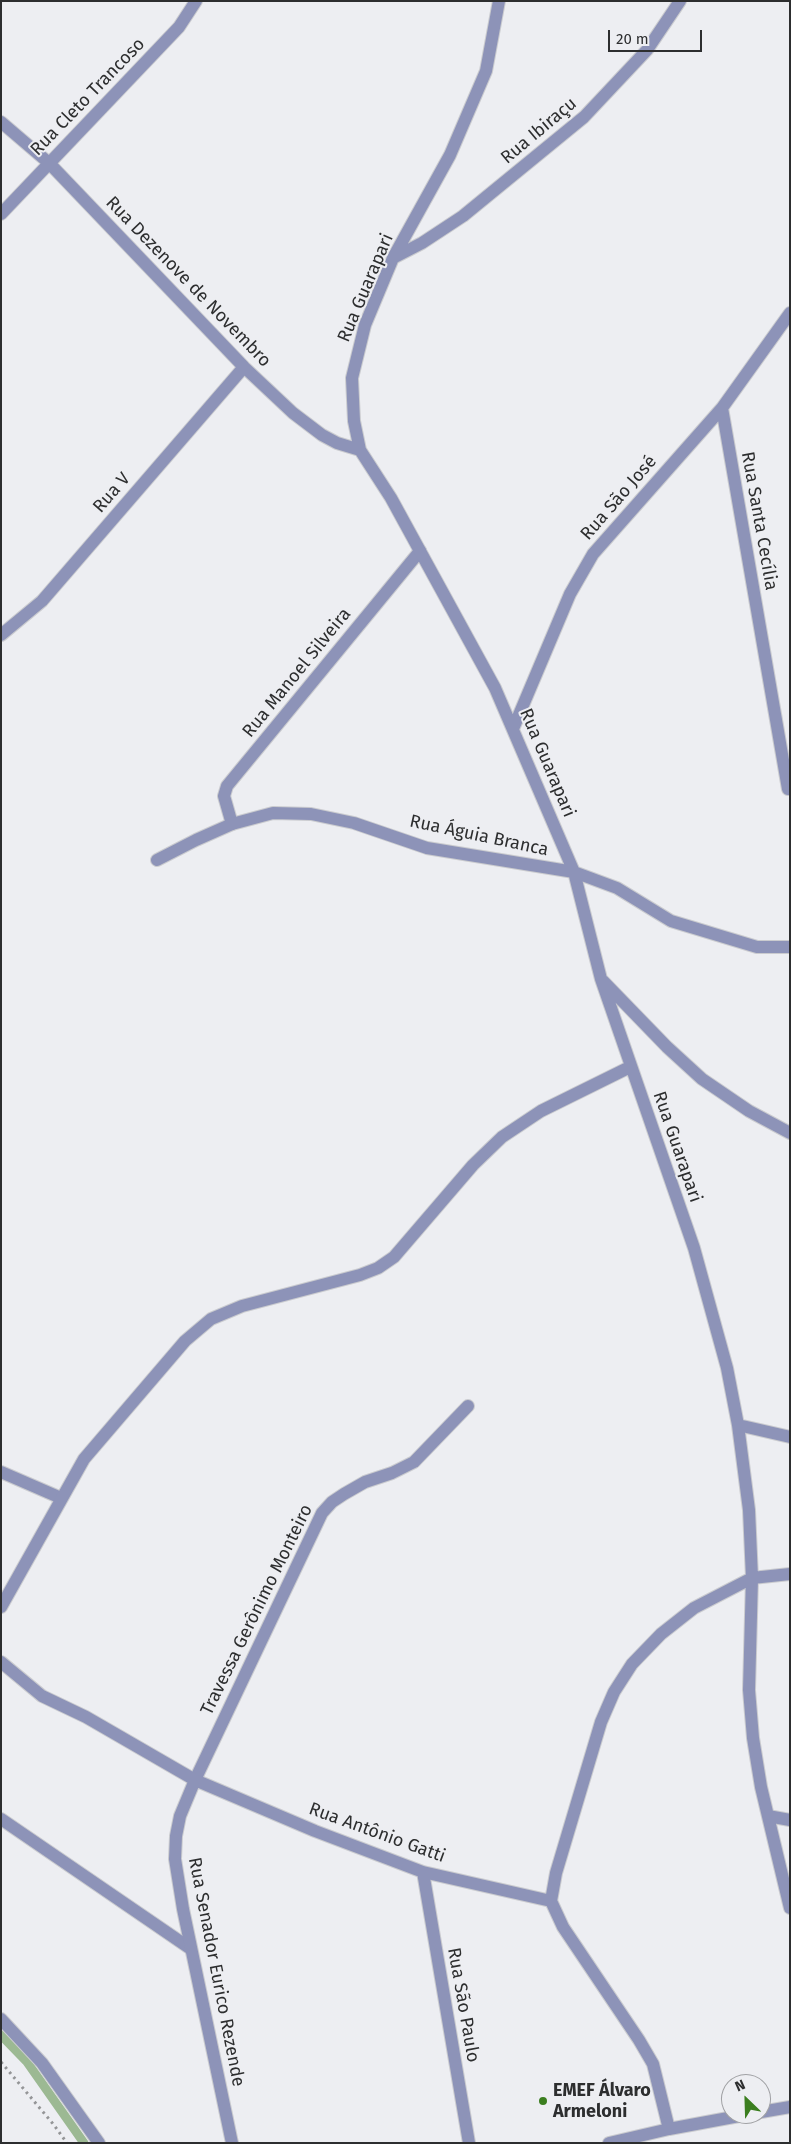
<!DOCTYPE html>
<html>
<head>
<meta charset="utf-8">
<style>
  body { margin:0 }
  #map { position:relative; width:791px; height:2144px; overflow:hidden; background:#edeef2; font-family:"Fira Sans",sans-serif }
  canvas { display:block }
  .frame { position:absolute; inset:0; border:2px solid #2d2e2f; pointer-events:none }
  .north { position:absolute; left:721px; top:2074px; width:50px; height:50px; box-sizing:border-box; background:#edeef2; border:1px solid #a0a1a4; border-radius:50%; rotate:336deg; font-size:14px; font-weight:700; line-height:20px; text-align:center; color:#2d2e2f }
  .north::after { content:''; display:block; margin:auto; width:18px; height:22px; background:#3b7e1f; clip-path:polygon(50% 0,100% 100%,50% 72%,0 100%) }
  .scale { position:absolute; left:608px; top:30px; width:94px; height:22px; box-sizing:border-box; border:2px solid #2d2e2f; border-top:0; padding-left:6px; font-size:15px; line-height:18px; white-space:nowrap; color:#2d2e2f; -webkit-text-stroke:4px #edeef2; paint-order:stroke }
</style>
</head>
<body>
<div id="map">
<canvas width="791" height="2144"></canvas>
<div class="frame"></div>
<div class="north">N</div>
<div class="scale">20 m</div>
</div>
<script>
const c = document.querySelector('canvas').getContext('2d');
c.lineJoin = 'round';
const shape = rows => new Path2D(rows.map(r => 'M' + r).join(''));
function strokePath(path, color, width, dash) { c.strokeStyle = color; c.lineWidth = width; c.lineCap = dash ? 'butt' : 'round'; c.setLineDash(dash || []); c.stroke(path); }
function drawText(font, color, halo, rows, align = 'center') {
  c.font = font + ' "Fira Sans",sans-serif'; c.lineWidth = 4; c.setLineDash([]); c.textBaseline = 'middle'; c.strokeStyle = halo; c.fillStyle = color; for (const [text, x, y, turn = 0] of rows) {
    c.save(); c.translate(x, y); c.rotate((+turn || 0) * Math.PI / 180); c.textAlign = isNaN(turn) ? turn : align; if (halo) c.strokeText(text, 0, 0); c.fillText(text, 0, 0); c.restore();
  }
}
strokePath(shape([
  [1,2035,27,2062,84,2143]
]), '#9cb993', 9);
const service = shape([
  [232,824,224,796,227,786,420,551],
  [1,1472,61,1498],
  [195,1780,322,1513,332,1502,344,1494,365,1482,392,1473,414,1462,468,1406],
  [1,1819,191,1949]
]);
const minor = shape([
  [499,1,486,71,450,155,393,258,365,325,352,378,354,421,360,450,391,498,495,688,574,872,601,979,694,1248,727,1368,738,1425,749,1510,752,1578,749,1690,753,1738,761,1787,790,1908],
  [1,122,49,163,244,367,293,413,322,435,337,443,360,450],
  [1,214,179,27,196,1],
  [393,258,422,243,463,216,584,117,647,50,680,1],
  [722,408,788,789],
  [1,635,42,601,244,367],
  [513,729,570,594,593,554,722,408,790,313],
  [157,860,196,840,232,824,273,813,311,814,354,823,427,848,574,872,617,888,671,921,757,947,790,947],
  [603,981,667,1047,702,1079,749,1111,790,1133],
  [738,1425,790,1437],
  [1,1607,84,1459,185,1341,211,1319,242,1306,360,1275,378,1268,394,1257,473,1165,502,1137,541,1111,630,1067],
  [1,1662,42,1696,86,1717,195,1780,315,1831,423,1872,551,1901],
  [195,1780,180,1816,176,1836,175,1859,183,1909,232,2143],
  [768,1816,790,1820],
  [423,1872,469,2143],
  [551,1901,556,1873,601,1722,614,1692,632,1664,661,1634,694,1608,752,1578,790,1574],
  [551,1901,563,1927,639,2040,653,2064,669,2129],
  [1,2019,42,2063,99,2143],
  [761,2112,790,2107],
  [609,2143,669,2129,750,2114]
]);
strokePath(service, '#cacbcf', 14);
strokePath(minor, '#cacbcf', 14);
strokePath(shape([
  [1,2062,54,2125,67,2143]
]), '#949597', 3, [2.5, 4]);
strokePath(service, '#8d93b8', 12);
strokePath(minor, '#8d93b8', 12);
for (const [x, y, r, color] of [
  [543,2101,5,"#3b7e1f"]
]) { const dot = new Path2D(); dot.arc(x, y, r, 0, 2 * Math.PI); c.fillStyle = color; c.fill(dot); strokePath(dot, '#edeef2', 2); }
drawText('18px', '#2d2e2f', '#edeef2', [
  ["Rua Cleto Trancoso",88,97,-46],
  ["Rua Ibiraçu",539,131,-40],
  ["Rua Dezenove de Novembro",188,282,46],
  ["Rua Guarapari",366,288,-67],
  ["Rua V",112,493,-49],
  ["Rua São José",619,498,-49],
  ["Rua Santa Cecília",759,521,80],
  ["Rua Manoel Silveira",297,673,-51],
  ["Rua Guarapari",547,763,67],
  ["Rua Águia Branca",479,836,12],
  ["Rua Guarapari",677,1147,71],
  ["Travessa Gerônimo Monteiro",257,1610,-64],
  ["Rua Antônio Gatti",377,1833,20],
  ["Rua Senador Eurico Rezende",216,1972,79],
  ["Rua São Paulo",463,2005,80]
]);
drawText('bold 18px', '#2d2e2f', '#edeef2', [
  ["EMEF Álvaro",553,2091],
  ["Armeloni",553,2112]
], 'left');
</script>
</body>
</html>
